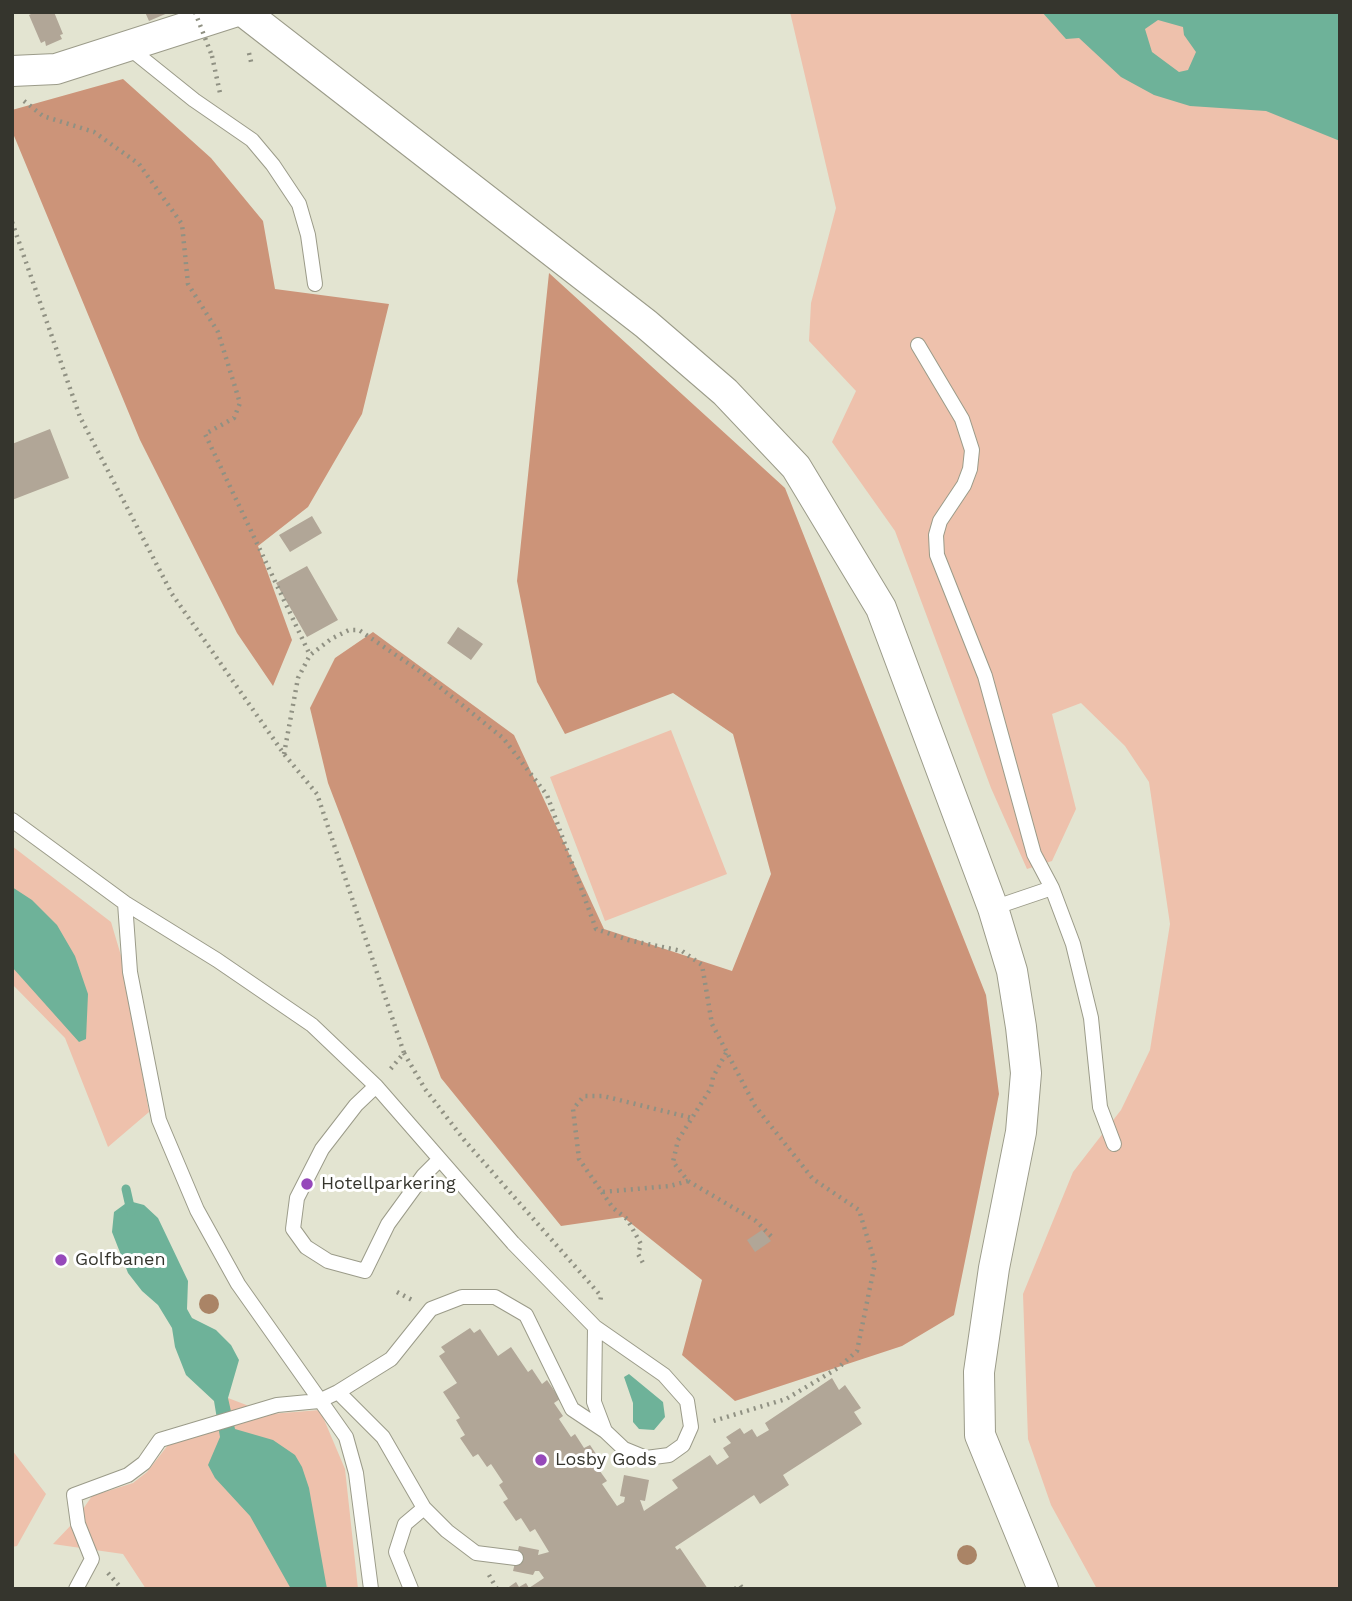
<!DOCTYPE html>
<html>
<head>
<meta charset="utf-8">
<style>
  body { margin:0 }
  #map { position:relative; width:1352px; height:1601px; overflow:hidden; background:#e3e4d1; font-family:"Work Sans",sans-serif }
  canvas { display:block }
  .frame { position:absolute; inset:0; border:14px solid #35352d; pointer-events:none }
</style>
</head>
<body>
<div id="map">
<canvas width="1352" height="1601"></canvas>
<div class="frame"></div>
</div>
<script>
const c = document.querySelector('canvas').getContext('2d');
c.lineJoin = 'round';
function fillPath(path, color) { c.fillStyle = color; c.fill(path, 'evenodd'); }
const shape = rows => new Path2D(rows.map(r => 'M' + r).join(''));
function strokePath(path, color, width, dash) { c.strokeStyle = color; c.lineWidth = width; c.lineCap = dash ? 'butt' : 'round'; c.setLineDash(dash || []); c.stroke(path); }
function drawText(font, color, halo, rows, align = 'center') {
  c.font = font + ' "Work Sans",sans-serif'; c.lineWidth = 6; c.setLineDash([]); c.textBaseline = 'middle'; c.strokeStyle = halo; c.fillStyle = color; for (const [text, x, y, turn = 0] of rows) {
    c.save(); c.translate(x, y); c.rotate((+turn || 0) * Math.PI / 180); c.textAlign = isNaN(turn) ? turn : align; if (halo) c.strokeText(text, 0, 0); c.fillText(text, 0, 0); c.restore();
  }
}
fillPath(shape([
  [790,12,1340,12,1340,1589,1097,1589,1051,1505,1028,1439,1023,1294,1073,1172,1121,1110,1150,1050,1170,924,1149,782,1125,746,1081,703,1052,714,1076,809,1052,861,1027,869,991,788,895,531,832,442,856,391,809,341,811,303,836,208],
  [671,730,727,874,605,921,550,777],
  [12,846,111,922,122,959,149,1112,108,1147,65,1038,12,984],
  [228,1398,270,1414,320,1410,345,1469,358,1589,146,1589,123,1554,53,1544,74,1522,92,1496,133,1483,147,1472,168,1445,216,1430],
  [12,1450,46,1494,17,1546,12,1547]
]), '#eec1ac');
fillPath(shape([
  [123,79,211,158,263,221,275,289,389,304,362,414,308,507,258,546,292,640,273,686,237,633,140,440,12,131,12,110],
  [549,273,785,488,986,995,999,1094,954,1315,902,1346,735,1401,682,1355,702,1280,623,1217,561,1226,441,1078,328,783,310,708,335,658,373,632,514,735,604,929,732,971,771,874,733,734,673,693,565,734,537,682,517,581]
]), '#cc9479');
fillPath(shape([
  [1042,12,1340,12,1340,141,1266,111,1190,106,1154,95,1121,77,1079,38,1066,39],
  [1158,20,1183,27,1184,35,1196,52,1188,70,1179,72,1152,52,1145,29],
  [12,887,32,900,57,925,75,956,88,994,86,1039,79,1042,12,967],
  [129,1201,144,1205,158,1218,188,1281,187,1309,192,1318,216,1330,231,1345,239,1360,228,1398,235,1429,273,1440,295,1455,302,1467,309,1488,327,1589,291,1589,250,1516,215,1478,208,1465,220,1437,214,1401,186,1375,175,1347,172,1328,158,1305,142,1291,128,1273,112,1232,114,1212],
  [629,1374,663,1402,665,1417,654,1430,639,1429,633,1422,633,1403,624,1377]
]), '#6eb299');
strokePath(shape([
  [126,1189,131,1211]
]), '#6eb299', 9);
fillPath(shape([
  [35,12,54,12,63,34,60,35,62,39,46,46,45,41,41,43,29,15],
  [145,12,170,12,149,21],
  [50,429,69,478,12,500,12,444],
  [312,516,322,533,290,552,279,535],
  [307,566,338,620,307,637,276,583],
  [458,627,483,644,471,660,447,643],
  [762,1230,771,1241,755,1252,747,1240],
  [470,1328,474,1333,480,1329,498,1356,511,1347,528,1372,532,1369,542,1384,547,1380,560,1399,554,1403,563,1416,559,1419,571,1437,575,1434,584,1448,590,1445,602,1463,597,1467,607,1481,602,1484,617,1506,624,1502,625,1497,620,1496,624,1475,649,1480,645,1501,640,1500,644,1511,678,1488,672,1480,710,1455,717,1465,729,1457,723,1448,731,1443,726,1437,740,1428,744,1434,752,1429,757,1437,769,1430,765,1423,832,1378,839,1390,845,1385,861,1408,854,1412,862,1424,783,1475,789,1485,760,1504,754,1495,675,1547,677,1550,680,1548,708,1589,506,1589,516,1582,519,1587,526,1583,529,1588,544,1578,539,1571,535,1571,533,1575,513,1571,519,1546,539,1550,538,1555,549,1552,535,1529,530,1532,521,1518,516,1521,503,1502,508,1499,499,1485,503,1482,491,1464,487,1467,478,1454,473,1457,460,1438,465,1435,456,1420,460,1418,443,1392,457,1383,439,1356,445,1352,441,1347]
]), '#b1a697');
const service = shape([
  [128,47,194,100,252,140,273,165,299,204,308,235,315,284],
  [918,345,962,419,972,450,970,469,964,485,940,521,936,535,937,555,985,676,1034,854,1052,888,1073,944,1091,1018,1100,1107,1114,1144],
  [12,820,125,903,217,960,312,1025,376,1086,513,1243,595,1327,664,1375,687,1401,691,1427,683,1445,669,1455,646,1458,624,1449,605,1431,594,1402,595,1327],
  [125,903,130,972,159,1120,197,1210,238,1284,346,1437,356,1473,371,1589],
  [993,908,1052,888],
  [376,1086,356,1105,322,1149,297,1198,293,1229,306,1247,328,1261,365,1271,388,1224,423,1176,439,1160],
  [338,1392,391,1359,431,1309,462,1297,495,1297,526,1315,572,1409,605,1431],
  [76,1589,92,1559,78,1524,74,1495,128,1475,144,1463,160,1440,277,1405,319,1401,338,1392,383,1437,424,1508,447,1531,476,1553,516,1558],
  [411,1589,396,1552,405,1524,424,1508]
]);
const minor = shape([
  [244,12,646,324,725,392,796,467,881,608,993,908,1012,971,1021,1027,1026,1073,1021,1132,994,1268,979,1372,980,1435,1043,1589],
  [12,71,56,69,234,12]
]);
strokePath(service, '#9b9b89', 16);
strokePath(minor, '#9b9b89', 32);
strokePath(shape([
  [249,53,252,66],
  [212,56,220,93],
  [24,101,43,116,94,132,139,164,182,224,188,284,218,332,240,403,234,418,205,434,310,655],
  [12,222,80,417,172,594,284,754,317,794,404,1053,388,1072],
  [284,754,298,678,310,655,331,639,349,630,359,630,421,672,503,738,547,795,596,929,628,940,682,951,702,965,712,1024,755,1106,813,1179,859,1210,875,1263,857,1351,838,1368,786,1399,710,1422],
  [404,1053,425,1089,465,1141,601,1296,600,1304],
  [726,1053,713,1077,711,1088,678,1140,673,1162,688,1181,756,1221,772,1237],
  [688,1181,670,1186,602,1192,579,1159,573,1109,584,1096,603,1096,692,1118],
  [602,1192,613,1208,627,1219,641,1244,638,1254,643,1263],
  [397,1292,412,1300],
  [108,1573,122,1589],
  [489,1575,497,1589],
  [735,1589,740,1585,743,1589]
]), '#909183', 4.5, [2, 5]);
strokePath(service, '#fff', 14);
strokePath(minor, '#fff', 30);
strokePath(shape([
  [195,12,212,56]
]), '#909183', 4.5, [2, 5]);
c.fillStyle = '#aa8466';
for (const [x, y] of [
  [209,1304],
  [967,1555]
]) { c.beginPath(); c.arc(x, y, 10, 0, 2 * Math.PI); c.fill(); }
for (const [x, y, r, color] of [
  [307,1184,7,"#9649ba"],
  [61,1260,7,"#9649ba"],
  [541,1460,7,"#9649ba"]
]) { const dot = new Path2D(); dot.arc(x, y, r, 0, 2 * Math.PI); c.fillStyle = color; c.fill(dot); strokePath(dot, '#fff', 2.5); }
drawText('18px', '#35352d', '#fff', [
  ["Hotellparkering",321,1184],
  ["Golfbanen",75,1260],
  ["Losby Gods",555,1460]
], 'left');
</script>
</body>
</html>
